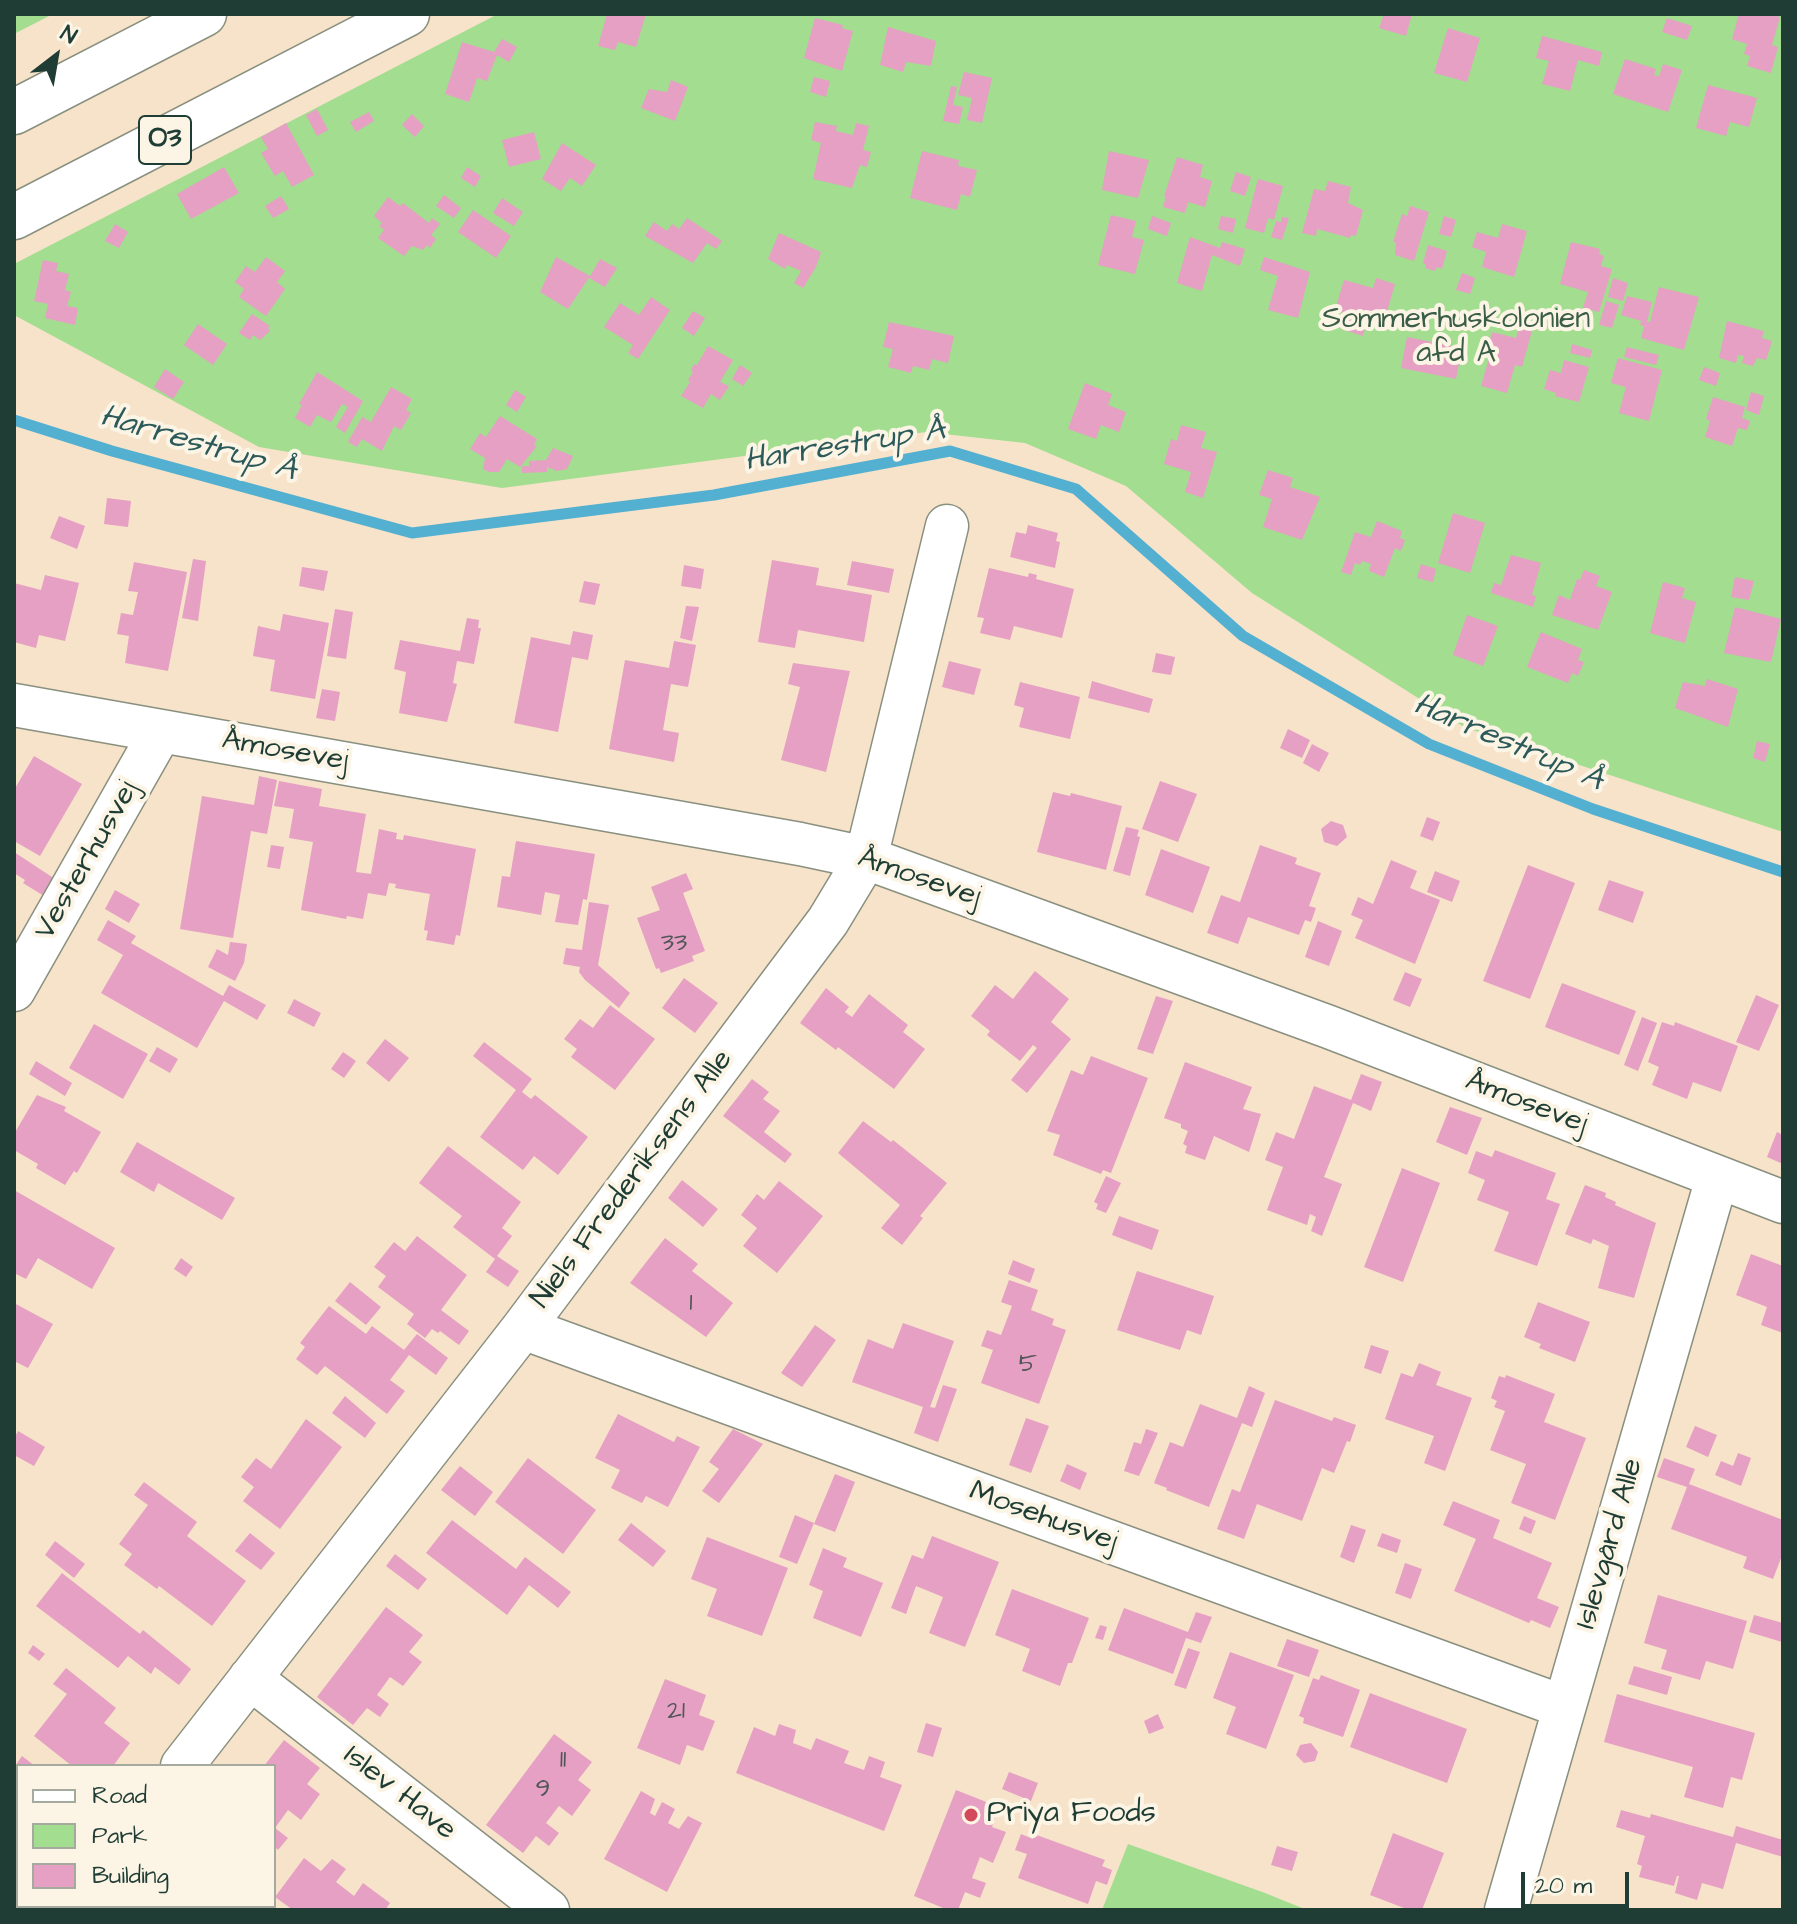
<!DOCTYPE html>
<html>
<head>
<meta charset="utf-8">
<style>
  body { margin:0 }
  #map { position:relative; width:1797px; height:1924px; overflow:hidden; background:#f6e3ca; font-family:"Architects Daughter",sans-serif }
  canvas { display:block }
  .frame { position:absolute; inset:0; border:16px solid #1f3d34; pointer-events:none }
  .legend { position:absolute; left:16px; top:1764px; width:260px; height:144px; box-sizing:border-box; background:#fcf5e5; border:2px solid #a4ab9e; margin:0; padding:10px 14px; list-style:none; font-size:24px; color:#1f3d34 }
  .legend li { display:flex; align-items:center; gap:16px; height:40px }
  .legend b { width:40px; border:2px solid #a4ab9e }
  .north { position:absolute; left:16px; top:16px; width:80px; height:80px; -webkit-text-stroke:6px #fcf5e5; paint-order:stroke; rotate:31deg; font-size:22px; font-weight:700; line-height:32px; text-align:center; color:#1f3d34 }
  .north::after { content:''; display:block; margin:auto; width:28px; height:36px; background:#1f3d34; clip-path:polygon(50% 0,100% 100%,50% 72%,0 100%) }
  .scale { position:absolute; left:1521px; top:1872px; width:108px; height:36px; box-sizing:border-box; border:4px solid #1f3d34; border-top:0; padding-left:10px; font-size:24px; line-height:28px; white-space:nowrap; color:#1f3d34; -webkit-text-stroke:6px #fcf5e5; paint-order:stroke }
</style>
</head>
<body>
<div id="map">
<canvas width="1797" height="1924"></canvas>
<div class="frame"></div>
<ul class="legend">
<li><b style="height:10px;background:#fff"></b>Road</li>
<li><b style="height:22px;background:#a2dd90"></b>Park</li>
<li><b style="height:22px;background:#e6a0c3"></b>Building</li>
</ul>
<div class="north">N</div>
<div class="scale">20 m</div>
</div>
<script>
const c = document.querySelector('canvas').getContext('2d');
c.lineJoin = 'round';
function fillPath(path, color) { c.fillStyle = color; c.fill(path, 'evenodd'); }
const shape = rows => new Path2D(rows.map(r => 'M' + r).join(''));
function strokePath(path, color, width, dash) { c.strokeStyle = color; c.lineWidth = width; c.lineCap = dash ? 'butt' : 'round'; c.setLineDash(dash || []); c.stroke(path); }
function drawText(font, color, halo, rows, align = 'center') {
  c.font = font + ' "Architects Daughter",sans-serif'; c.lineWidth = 8; c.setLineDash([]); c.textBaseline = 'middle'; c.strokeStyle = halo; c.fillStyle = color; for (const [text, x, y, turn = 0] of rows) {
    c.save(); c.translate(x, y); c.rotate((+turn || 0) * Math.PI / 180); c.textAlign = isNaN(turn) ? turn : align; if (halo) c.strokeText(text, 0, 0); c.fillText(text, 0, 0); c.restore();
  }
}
fillPath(shape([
  [14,14,53,14,14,34],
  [498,14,1783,14,1783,832,1464,727,1252,593,1126,486,1025,443,926,432,502,488,259,447,14,315,14,264],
  [1128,1844,1265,1893,1307,1910,1102,1910]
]), '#a2dd90');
strokePath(shape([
  [14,420,112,451,412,533,714,495,950,451,1076,489,1243,636,1429,744,1593,809,1783,872]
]), '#53b0d1', 11);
fillPath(shape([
  [607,14,646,14,636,47,618,42,615,50,598,46],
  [1384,14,1412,14,1406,36,1379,28],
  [1739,14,1769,14,1780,17,1772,45,1778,47,1771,73,1747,66,1750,56,1744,54,1747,44,1732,39],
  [815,18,843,25,842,28,853,31,842,71,804,58],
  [1667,18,1692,26,1687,40,1662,32],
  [888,27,936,41,931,66,906,62,903,72,880,65],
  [1448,28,1480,38,1467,82,1434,73],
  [1542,36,1602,52,1599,66,1578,60,1570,91,1542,84,1549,61,1536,58],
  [502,39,517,47,509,62,497,55,487,81,477,78,469,102,445,94,462,42,494,52],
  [1625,59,1656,69,1654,75,1659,76,1663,64,1682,70,1668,112,1613,94],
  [964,72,992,78,982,123,967,120,972,98,958,95],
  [814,77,830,81,826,97,810,92],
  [671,80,688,87,675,121,641,108,649,89,667,92],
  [1708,85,1757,98,1749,127,1730,122,1726,136,1696,128],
  [951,86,957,87,953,105,963,107,959,124,943,121],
  [317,109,328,130,317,136,306,115],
  [369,112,374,121,356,132,350,122],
  [412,114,424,126,415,137,402,125],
  [815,122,837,126,836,131,853,135,856,123,869,126,863,150,871,152,867,167,860,165,852,188,813,179,821,143,811,140],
  [286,123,314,175,292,187,283,171,275,176,261,153,268,149,261,137],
  [534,132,541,159,509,167,502,140],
  [562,143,596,165,582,186,570,178,561,191,542,179],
  [922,151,959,160,958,166,977,170,970,197,961,194,957,210,910,198],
  [1109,151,1149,160,1138,198,1102,190],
  [1177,157,1203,165,1200,177,1212,181,1205,207,1188,202,1185,213,1163,207,1166,197,1164,196],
  [224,167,239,193,191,219,177,194],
  [467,167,481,176,475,187,461,178],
  [1236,172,1251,177,1245,196,1230,191],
  [1258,179,1283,186,1274,220,1268,218,1264,233,1245,228],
  [1328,181,1351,187,1348,203,1363,210,1356,236,1351,235,1350,238,1317,229,1316,236,1302,233,1314,189,1325,191],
  [444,195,461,208,454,218,436,206],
  [281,196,289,209,273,218,265,206],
  [388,197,400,206,403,203,429,223,432,218,440,224,431,235,436,239,430,248,427,245,423,250,412,246,404,256,378,238,384,230,379,226,382,223,374,216],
  [502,198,523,212,514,226,493,213],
  [1410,206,1429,212,1414,261,1395,255,1396,242,1393,242,1402,214,1407,216],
  [473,210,511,236,496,258,458,232],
  [1111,215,1136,221,1132,237,1144,240,1135,274,1098,265],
  [1152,216,1171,223,1167,236,1148,229],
  [1221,216,1236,219,1233,233,1218,229],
  [1444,216,1456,220,1451,237,1439,234],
  [1282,217,1289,218,1282,240,1271,237,1276,221,1281,222],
  [687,218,722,241,716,249,707,243,693,263,645,236,654,222,667,231,672,224,679,229],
  [115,224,128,232,119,248,105,241],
  [1502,224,1527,231,1514,277,1482,267,1486,252,1472,247,1477,232,1498,238],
  [779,233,821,252,816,267,803,288,794,283,801,271,787,265,785,269,768,259],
  [1190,237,1220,248,1222,242,1245,249,1240,266,1212,255,1202,291,1177,283],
  [1571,242,1600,249,1599,254,1604,256,1601,266,1612,269,1599,312,1583,308,1588,292,1560,284],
  [1428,245,1447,251,1442,269,1437,267,1435,271,1425,268,1426,265,1423,263],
  [266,257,285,271,277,282,285,289,266,316,239,297,244,289,235,282,246,266,255,272],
  [556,257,590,276,568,309,540,292],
  [1264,257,1310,272,1298,318,1268,310,1278,276,1260,270],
  [600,259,617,268,605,287,589,278],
  [43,260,58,263,56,271,69,274,65,290,71,292,67,306,78,308,75,325,45,318,48,304,34,301],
  [1462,273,1475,278,1470,294,1456,290],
  [1376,278,1395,284,1383,325,1367,320,1363,336,1341,329,1346,314,1335,310,1344,280,1373,288],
  [1613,278,1628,283,1623,301,1608,297],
  [1659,287,1699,297,1684,350,1641,338,1644,326,1640,325,1641,321,1621,315,1627,296,1652,302,1647,322,1650,322],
  [651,297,670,310,638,359,628,353,633,345,604,327,620,303,639,315],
  [1606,301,1619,305,1612,328,1599,325],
  [693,311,705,318,694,336,682,328],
  [252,314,270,326,268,328,270,331,260,340,253,335,250,340,239,333],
  [1727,321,1764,331,1762,338,1772,341,1766,360,1757,358,1753,366,1742,363,1744,356,1738,355,1736,363,1719,358],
  [889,322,954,336,948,363,932,359,929,370,913,366,911,373,888,367,893,349,883,347],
  [1520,323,1533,327,1522,367,1515,365,1507,393,1481,386,1490,355,1486,354,1492,332,1516,338],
  [198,324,227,344,213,365,184,345],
  [1407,337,1462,348,1456,379,1401,368],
  [1572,344,1592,350,1590,358,1570,353],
  [708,346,733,360,720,382,729,386,720,400,711,394,703,408,681,396,690,382,688,380,693,372,691,370,694,364,697,365],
  [1627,347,1659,355,1656,365,1624,357],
  [1618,358,1662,370,1649,421,1619,413,1626,387,1611,383],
  [1564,360,1589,367,1579,402,1555,396,1556,393,1544,389,1550,370,1561,373],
  [740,365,752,373,743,386,732,379],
  [1704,367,1720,373,1716,386,1699,380],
  [165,369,184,382,173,399,154,387],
  [317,372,363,401,345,433,336,427,348,407,342,404,331,422,317,415,310,427,295,418,302,405,299,404],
  [1085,383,1112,394,1108,405,1126,412,1119,432,1101,425,1096,439,1068,429],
  [391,387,412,399,406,410,411,413,401,430,394,426,382,451,362,439,357,447,348,442,362,417,371,422],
  [515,390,526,397,517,412,506,405],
  [1751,392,1764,396,1759,415,1746,410],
  [1713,397,1745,407,1742,418,1750,421,1747,430,1738,428,1732,446,1705,437,1710,421,1706,419],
  [500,416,537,439,534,445,537,446,520,467,507,459,499,472,489,472,483,469,485,458,470,449,480,433,486,437],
  [1181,425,1206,432,1201,448,1217,452,1203,498,1185,492,1191,472,1164,464,1171,439,1177,441],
  [553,448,573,456,567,469,557,471,547,467,547,472,522,473,522,466,529,466,529,461,546,460],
  [1268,470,1293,478,1290,487,1320,497,1302,540,1263,527,1272,499,1259,495],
  [107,498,131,501,128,527,104,524],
  [1453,513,1485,523,1470,573,1438,563],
  [59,516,85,526,77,549,50,538],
  [1377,521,1402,531,1400,538,1405,540,1401,551,1395,548,1384,577,1369,571,1371,564,1362,561,1360,565,1355,563,1351,575,1341,572,1355,532,1371,537],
  [1028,525,1058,533,1056,541,1060,542,1055,568,1010,557,1016,532,1026,534],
  [1511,555,1541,563,1532,595,1536,596,1533,607,1491,593,1494,583,1501,585],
  [193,559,206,561,198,621,182,618],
  [772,560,819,568,816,585,872,595,864,642,798,630,795,648,758,642],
  [852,561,894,569,889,593,847,585],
  [134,562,187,572,168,671,125,663,129,636,117,634,121,613,133,615,138,592,128,591],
  [1421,564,1436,569,1433,582,1417,578],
  [684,565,704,569,701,589,681,586],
  [302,567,328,571,324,591,299,586],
  [989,568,1028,577,1029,573,1037,575,1036,579,1074,589,1062,638,1014,626,1010,640,980,633,984,618,977,617],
  [1584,570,1600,576,1596,586,1612,592,1598,630,1552,615,1559,595,1570,600,1577,579,1580,580],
  [45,575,79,583,65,641,39,635,36,648,14,642,14,583,41,590],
  [1735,577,1754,581,1749,600,1731,597],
  [584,581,600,584,595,605,579,602],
  [1663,582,1685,588,1682,598,1696,602,1685,643,1650,633],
  [686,606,699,607,692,641,680,638],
  [1735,607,1781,619,1771,662,1724,653],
  [335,609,353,612,346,659,327,656],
  [283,614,329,623,315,699,270,691,275,660,253,656,258,626,280,631],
  [1467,615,1498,626,1483,666,1453,655],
  [467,618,479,620,478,628,481,628,474,664,457,661,453,683,457,684,447,722,399,713,406,672,394,669,400,640,460,651],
  [573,631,593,635,588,660,572,657,558,732,514,723,531,637,570,645],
  [1541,632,1582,649,1578,660,1584,662,1578,676,1572,673,1568,683,1527,667],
  [674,641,696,645,688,687,671,684,663,730,679,733,674,762,609,749,625,660,669,668],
  [1156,653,1175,657,1171,675,1152,672],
  [949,661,981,669,974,695,942,687],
  [793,663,850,671,826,772,781,760,800,687,788,684],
  [1707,679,1738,689,1728,727,1675,708,1683,682,1705,686],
  [1092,681,1153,699,1149,713,1088,698],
  [1020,682,1080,697,1070,739,1019,727,1024,708,1014,705],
  [322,689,340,692,335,721,316,718],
  [1288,729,1310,740,1302,758,1280,748],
  [1757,741,1770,744,1765,762,1753,758],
  [1312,744,1329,753,1319,772,1303,763],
  [34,756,82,784,40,856,14,841,14,790],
  [259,776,277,780,267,834,251,831,233,938,180,929,202,796,254,805],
  [279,781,322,789,319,806,366,814,356,872,371,874,379,829,397,833,396,839,403,840,404,835,476,849,460,936,456,935,454,945,426,940,428,931,424,930,430,894,395,888,396,884,389,883,386,896,368,893,363,919,347,916,346,919,301,910,313,842,289,838,294,809,274,806],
  [1160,781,1197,794,1178,842,1142,829],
  [1053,792,1070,796,1071,793,1122,806,1106,870,1037,852],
  [1427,817,1440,822,1433,841,1420,836],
  [1331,821,1343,825,1347,837,1337,846,1324,842,1321,829],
  [1126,827,1139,830,1137,836,1140,837,1130,876,1113,871],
  [516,841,595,854,587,900,583,899,578,925,555,922,560,895,545,892,541,915,497,907,502,876,510,877],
  [271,845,284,847,280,869,267,867],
  [1260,845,1297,858,1295,864,1321,873,1309,906,1316,908,1311,922,1305,920,1299,935,1248,917,1238,944,1207,933,1221,895,1240,902],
  [1161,849,1210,867,1193,913,1145,895],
  [14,852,55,879,44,896,23,883,25,880,14,873],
  [1391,860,1417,871,1410,888,1440,900,1415,964,1355,938,1363,920,1351,915,1358,897,1373,904],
  [1528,865,1575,883,1530,999,1483,981],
  [1435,871,1460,881,1452,902,1427,892],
  [686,873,693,889,683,893,705,951,692,956,694,961,661,973,659,968,656,969,637,918,660,910,651,887],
  [1609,880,1644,892,1633,923,1598,910],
  [115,890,140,904,129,923,105,909],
  [589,902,609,905,598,965,630,993,619,1008,585,980,579,972,580,967,563,964,566,948,582,950],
  [108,920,136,936,131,943,223,996,229,985,266,1005,257,1020,224,1001,197,1048,101,993,123,955,97,940],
  [1318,921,1342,931,1329,966,1305,957],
  [230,942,247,944,244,963,235,981,208,967,217,949,228,955],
  [1035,971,1069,999,1051,1022,1071,1039,1027,1093,1011,1080,1037,1048,1033,1045,1020,1061,987,1035,990,1031,971,1016,995,985,1013,999],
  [1405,972,1422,979,1410,1007,1393,1000],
  [684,978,718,1003,695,1033,662,1008],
  [1562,983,1636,1011,1619,1055,1545,1027],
  [826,988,849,1007,845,1012,852,1017,869,994,908,1025,903,1032,925,1049,894,1089,838,1047,836,1050,800,1023],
  [1756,995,1779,1005,1759,1051,1736,1042],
  [1156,996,1173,1001,1153,1054,1137,1049],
  [294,999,321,1013,314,1027,287,1013],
  [610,1005,655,1039,615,1090,571,1057,577,1049,564,1039,580,1019,593,1028],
  [1642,1017,1657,1023,1638,1071,1624,1065],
  [1662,1022,1674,1026,1675,1022,1738,1046,1721,1092,1693,1082,1687,1099,1652,1085,1659,1067,1648,1062],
  [94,1024,148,1054,123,1099,69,1068],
  [385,1039,409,1058,389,1082,366,1063],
  [484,1042,532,1079,522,1092,531,1099,535,1095,588,1137,558,1175,534,1156,523,1170,480,1137,516,1090,473,1056],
  [157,1047,178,1059,170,1073,149,1061],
  [343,1052,356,1061,344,1078,331,1069],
  [1091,1056,1148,1078,1111,1173,1103,1170,1101,1174,1053,1155,1060,1135,1047,1131,1071,1070,1083,1075],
  [36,1061,72,1083,65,1096,29,1074],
  [1185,1062,1252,1087,1243,1109,1261,1114,1249,1152,1214,1136,1205,1160,1185,1153,1187,1146,1183,1144,1188,1131,1181,1128,1181,1124,1164,1118],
  [1361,1074,1382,1082,1371,1111,1353,1103,1324,1177,1342,1184,1322,1236,1311,1231,1316,1217,1310,1214,1307,1225,1267,1210,1283,1167,1265,1160,1276,1132,1294,1139,1314,1086,1351,1100],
  [752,1079,769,1092,763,1099,780,1111,764,1132,792,1154,785,1163,723,1116],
  [37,1095,66,1107,64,1111,101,1132,77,1173,74,1171,65,1185,36,1168,38,1164,14,1150,14,1134],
  [1450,1107,1482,1118,1467,1155,1436,1142],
  [863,1121,891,1142,893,1140,947,1183,920,1216,923,1218,902,1245,881,1228,900,1205,838,1153],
  [1777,1132,1783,1135,1783,1164,1767,1157],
  [137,1142,235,1198,222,1220,158,1183,154,1192,120,1172],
  [448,1146,521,1202,502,1228,512,1236,497,1256,519,1271,508,1287,486,1272,495,1259,453,1227,462,1216,419,1183],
  [1495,1150,1556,1173,1546,1199,1560,1204,1537,1266,1494,1251,1509,1212,1477,1200,1485,1180,1468,1173,1476,1151,1492,1157],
  [1402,1168,1440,1183,1403,1282,1364,1267],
  [1106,1176,1121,1183,1106,1213,1096,1209,1098,1204,1094,1202],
  [682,1180,718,1209,703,1227,668,1198],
  [779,1181,823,1216,777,1273,743,1246,757,1228,741,1215,757,1194,764,1200],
  [1585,1185,1606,1193,1605,1197,1616,1202,1615,1205,1656,1223,1634,1298,1598,1288,1609,1246,1593,1239,1591,1244,1565,1234],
  [14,1190,115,1248,92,1289,38,1258,26,1279,14,1273],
  [1119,1216,1159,1230,1152,1250,1112,1235],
  [417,1236,467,1275,441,1310,469,1331,459,1345,440,1331,438,1333,432,1329,425,1338,407,1324,414,1314,378,1287,386,1276,374,1267,394,1242,405,1251],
  [665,1238,698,1264,692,1271,733,1303,706,1337,630,1283],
  [1751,1254,1783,1266,1783,1333,1761,1325,1767,1307,1736,1295],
  [181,1258,193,1267,186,1277,174,1269],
  [1013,1260,1035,1269,1030,1283,1008,1274],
  [1137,1271,1214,1296,1201,1335,1187,1330,1180,1350,1117,1330],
  [1009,1280,1038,1290,1031,1310,1054,1319,1052,1325,1066,1330,1039,1404,981,1383,993,1350,981,1346,987,1330,1001,1335,1012,1306,1001,1302],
  [350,1282,381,1307,366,1325,335,1301],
  [1538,1302,1590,1322,1575,1362,1539,1348,1541,1344,1524,1337],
  [14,1303,53,1324,28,1368,14,1361],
  [329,1306,366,1334,372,1326,404,1350,417,1334,448,1358,436,1375,409,1355,390,1380,405,1391,387,1414,325,1366,317,1375,296,1359,305,1347,300,1343],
  [903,1323,954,1341,930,1407,935,1408,943,1385,957,1389,938,1442,914,1433,923,1407,852,1382,868,1339,893,1349],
  [815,1325,836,1340,802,1387,781,1373],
  [1371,1345,1389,1351,1381,1374,1364,1368],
  [1419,1363,1441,1372,1436,1385,1472,1398,1445,1471,1424,1463,1434,1436,1385,1419,1401,1373,1413,1377],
  [1506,1375,1555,1394,1544,1422,1586,1438,1555,1520,1511,1503,1526,1464,1490,1450,1505,1411,1494,1407,1497,1401,1491,1398,1499,1376,1505,1378],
  [1249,1386,1265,1393,1252,1427,1242,1423,1209,1507,1166,1490,1167,1488,1154,1483,1170,1442,1183,1447,1200,1404,1237,1418],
  [345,1396,376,1423,365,1438,332,1413],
  [1275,1400,1332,1421,1334,1417,1356,1425,1350,1442,1347,1441,1334,1473,1322,1468,1302,1521,1257,1504,1244,1539,1217,1529,1232,1489,1240,1492],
  [618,1414,674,1442,677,1436,700,1447,668,1507,646,1496,642,1503,611,1488,620,1470,595,1458],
  [1026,1418,1049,1426,1031,1473,1009,1465],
  [306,1419,342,1447,280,1529,243,1501,254,1487,241,1477,256,1458,271,1469],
  [1695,1426,1717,1435,1708,1457,1686,1447],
  [733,1429,763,1444,719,1503,702,1491,719,1469,709,1462],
  [1146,1429,1158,1433,1139,1476,1124,1471,1134,1442,1141,1444],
  [18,1431,45,1447,34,1466,14,1455,14,1439],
  [1738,1453,1751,1458,1741,1486,1715,1475,1721,1461,1733,1466],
  [528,1458,596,1510,563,1554,495,1502],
  [1664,1458,1695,1469,1689,1484,1783,1520,1783,1553,1773,1579,1743,1568,1747,1557,1671,1529,1687,1487,1657,1477],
  [1067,1464,1087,1473,1080,1490,1060,1481],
  [460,1466,493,1492,475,1516,441,1490],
  [835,1474,855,1482,835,1532,814,1524],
  [144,1482,197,1522,187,1536,246,1581,212,1626,159,1586,157,1589,124,1565,132,1554,119,1544,148,1505,134,1495],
  [1453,1501,1500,1520,1493,1538,1552,1563,1537,1598,1559,1607,1550,1628,1531,1620,1529,1623,1454,1591,1476,1539,1443,1525],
  [795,1515,814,1523,797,1564,779,1557],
  [1524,1516,1536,1521,1531,1534,1519,1529],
  [452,1520,516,1569,525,1557,571,1592,558,1608,529,1585,507,1615,426,1553],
  [631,1523,666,1551,653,1567,618,1540],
  [1351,1525,1366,1530,1354,1563,1340,1557],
  [250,1533,275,1553,261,1570,235,1551],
  [1382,1533,1401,1540,1397,1553,1377,1546],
  [932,1536,999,1562,965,1647,929,1633,943,1597,916,1586,906,1614,891,1608,912,1555,923,1559],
  [707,1537,788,1568,762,1636,707,1616,717,1589,691,1579],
  [55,1541,85,1564,74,1578,45,1555],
  [823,1548,847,1558,843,1567,883,1583,861,1637,813,1618,823,1591,809,1585],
  [395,1554,427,1579,418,1590,386,1566],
  [1405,1563,1422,1569,1411,1599,1395,1593],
  [62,1573,140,1634,143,1630,191,1669,179,1685,155,1667,151,1674,128,1656,118,1668,36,1606],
  [1012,1589,1089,1618,1072,1663,1068,1663,1060,1686,1022,1671,1030,1649,995,1635],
  [1658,1595,1747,1621,1733,1669,1706,1661,1700,1680,1661,1669,1667,1650,1644,1643],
  [386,1607,423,1635,409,1652,422,1662,403,1686,390,1677,377,1695,389,1704,380,1717,367,1708,353,1725,317,1697],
  [1124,1608,1188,1632,1196,1612,1212,1617,1201,1643,1186,1638,1173,1674,1108,1650],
  [1754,1615,1783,1623,1782,1642,1749,1632],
  [1100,1625,1107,1627,1103,1640,1095,1638],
  [1287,1639,1319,1650,1309,1677,1277,1666],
  [33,1645,45,1654,39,1661,28,1653],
  [1188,1648,1200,1652,1186,1689,1174,1685],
  [1230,1652,1294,1675,1266,1749,1226,1734,1236,1707,1213,1698],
  [1634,1666,1672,1677,1667,1695,1628,1684],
  [66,1668,116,1708,104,1723,130,1743,113,1766,72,1766,34,1736,67,1694,53,1684],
  [1321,1675,1360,1690,1343,1737,1303,1723,1304,1718,1299,1716,1313,1678,1319,1680],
  [665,1679,706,1695,699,1715,715,1721,703,1751,687,1745,680,1765,637,1748],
  [1370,1693,1467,1729,1447,1783,1350,1747],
  [1617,1694,1755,1733,1742,1780,1731,1777,1723,1808,1684,1797,1693,1767,1604,1742],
  [1158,1714,1164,1728,1149,1734,1144,1721],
  [926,1723,942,1728,933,1757,917,1752],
  [779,1724,796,1730,793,1743,811,1750,816,1738,849,1751,844,1763,864,1770,869,1756,885,1762,880,1777,902,1785,884,1831,736,1773,754,1727,775,1736],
  [554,1734,592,1762,578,1780,591,1790,572,1816,559,1806,546,1823,559,1833,549,1846,536,1836,523,1853,486,1825],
  [284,1740,320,1768,307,1784,320,1794,301,1820,288,1810,275,1828,288,1838,278,1850,274,1846,274,1766,264,1766],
  [1311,1743,1318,1752,1315,1761,1304,1763,1296,1755,1300,1745],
  [22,1756,35,1766,15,1766],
  [1009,1772,1038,1783,1031,1801,1002,1789],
  [956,1790,999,1807,992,1827,1006,1832,993,1863,980,1857,972,1878,986,1883,980,1898,965,1892,958,1910,948,1910,914,1896],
  [641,1791,655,1799,650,1813,655,1816,662,1802,675,1809,668,1823,679,1829,688,1816,702,1823,667,1892,604,1859],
  [18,1803,18,1845,14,1842,14,1804,16,1806],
  [1621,1810,1650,1818,1651,1814,1733,1837,1736,1826,1783,1840,1783,1857,1736,1843,1723,1889,1702,1883,1697,1900,1675,1893,1679,1876,1677,1876,1674,1886,1639,1877,1642,1866,1637,1864,1645,1836,1616,1827],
  [1393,1833,1444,1853,1422,1910,1409,1910,1370,1895],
  [1021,1834,1033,1839,1034,1834,1105,1860,1102,1866,1112,1870,1107,1885,1096,1881,1088,1904,1018,1878,1027,1854,1015,1850],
  [1277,1846,1298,1852,1292,1871,1271,1865],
  [304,1858,321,1871,332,1859,346,1869,336,1882,354,1896,363,1883,390,1903,385,1910,293,1910,275,1897]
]), '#e6a0c3');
const minor = shape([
  [14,705,800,844,866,858,1329,1027,1783,1202],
  [14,990,161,731],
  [523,1328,1564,1707],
  [250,1678,548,1910],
  [182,1766,523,1328,828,921,866,858,947,526],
  [71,1910,74,1906],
  [1506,1910,1717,1178]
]);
const major = shape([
  [14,112,204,14],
  [14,217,407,14]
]);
strokePath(minor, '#8a907f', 45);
strokePath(major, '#8a907f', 47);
strokePath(minor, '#fff', 42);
strokePath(major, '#fff', 44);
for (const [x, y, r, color] of [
  [971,1815,8,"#d1495b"]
]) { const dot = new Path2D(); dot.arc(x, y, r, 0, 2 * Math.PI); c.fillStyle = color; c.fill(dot); strokePath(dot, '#fcf5e5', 3); }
drawText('26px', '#515658', null, [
  ["33",674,945],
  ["1",691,1305],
  ["5",1028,1366],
  ["21",676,1713],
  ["11",563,1762],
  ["9",543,1791]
]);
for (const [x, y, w] of [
  [165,140,52]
]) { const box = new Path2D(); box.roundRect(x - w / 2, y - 24, w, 48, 6); c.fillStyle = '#fcf5e5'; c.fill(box); strokePath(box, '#1f3d34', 2); }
drawText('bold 28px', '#1f3d34', null, [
  ["O3",165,140]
]);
drawText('30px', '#395d46', '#fcf5e5', [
  ["Sommerhuskolonien",1456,321],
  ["afd A",1456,355]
]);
drawText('30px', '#1f3d34', '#fcf5e5', [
  ["Åmosevej",285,752,10],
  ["Vesterhusvej",88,861,-60],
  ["Åmosevej",919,879,19],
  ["Åmosevej",1526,1104,21],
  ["Niels Frederiksens Alle",633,1180,-53],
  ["Mosehusvej",1043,1518,20],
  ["Islevgård Alle",1611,1544,-74],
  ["Islev Have",399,1794,38]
]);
drawText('30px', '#1f3d34', '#fcf5e5', [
  ["Priya Foods",987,1815]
], 'left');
drawText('italic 32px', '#2c5a5b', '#fcf5e5', [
  ["Harrestrup Å",198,445,16],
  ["Harrestrup Å",845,447,-9],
  ["Harrestrup Å",1508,744,23]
]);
</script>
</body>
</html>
